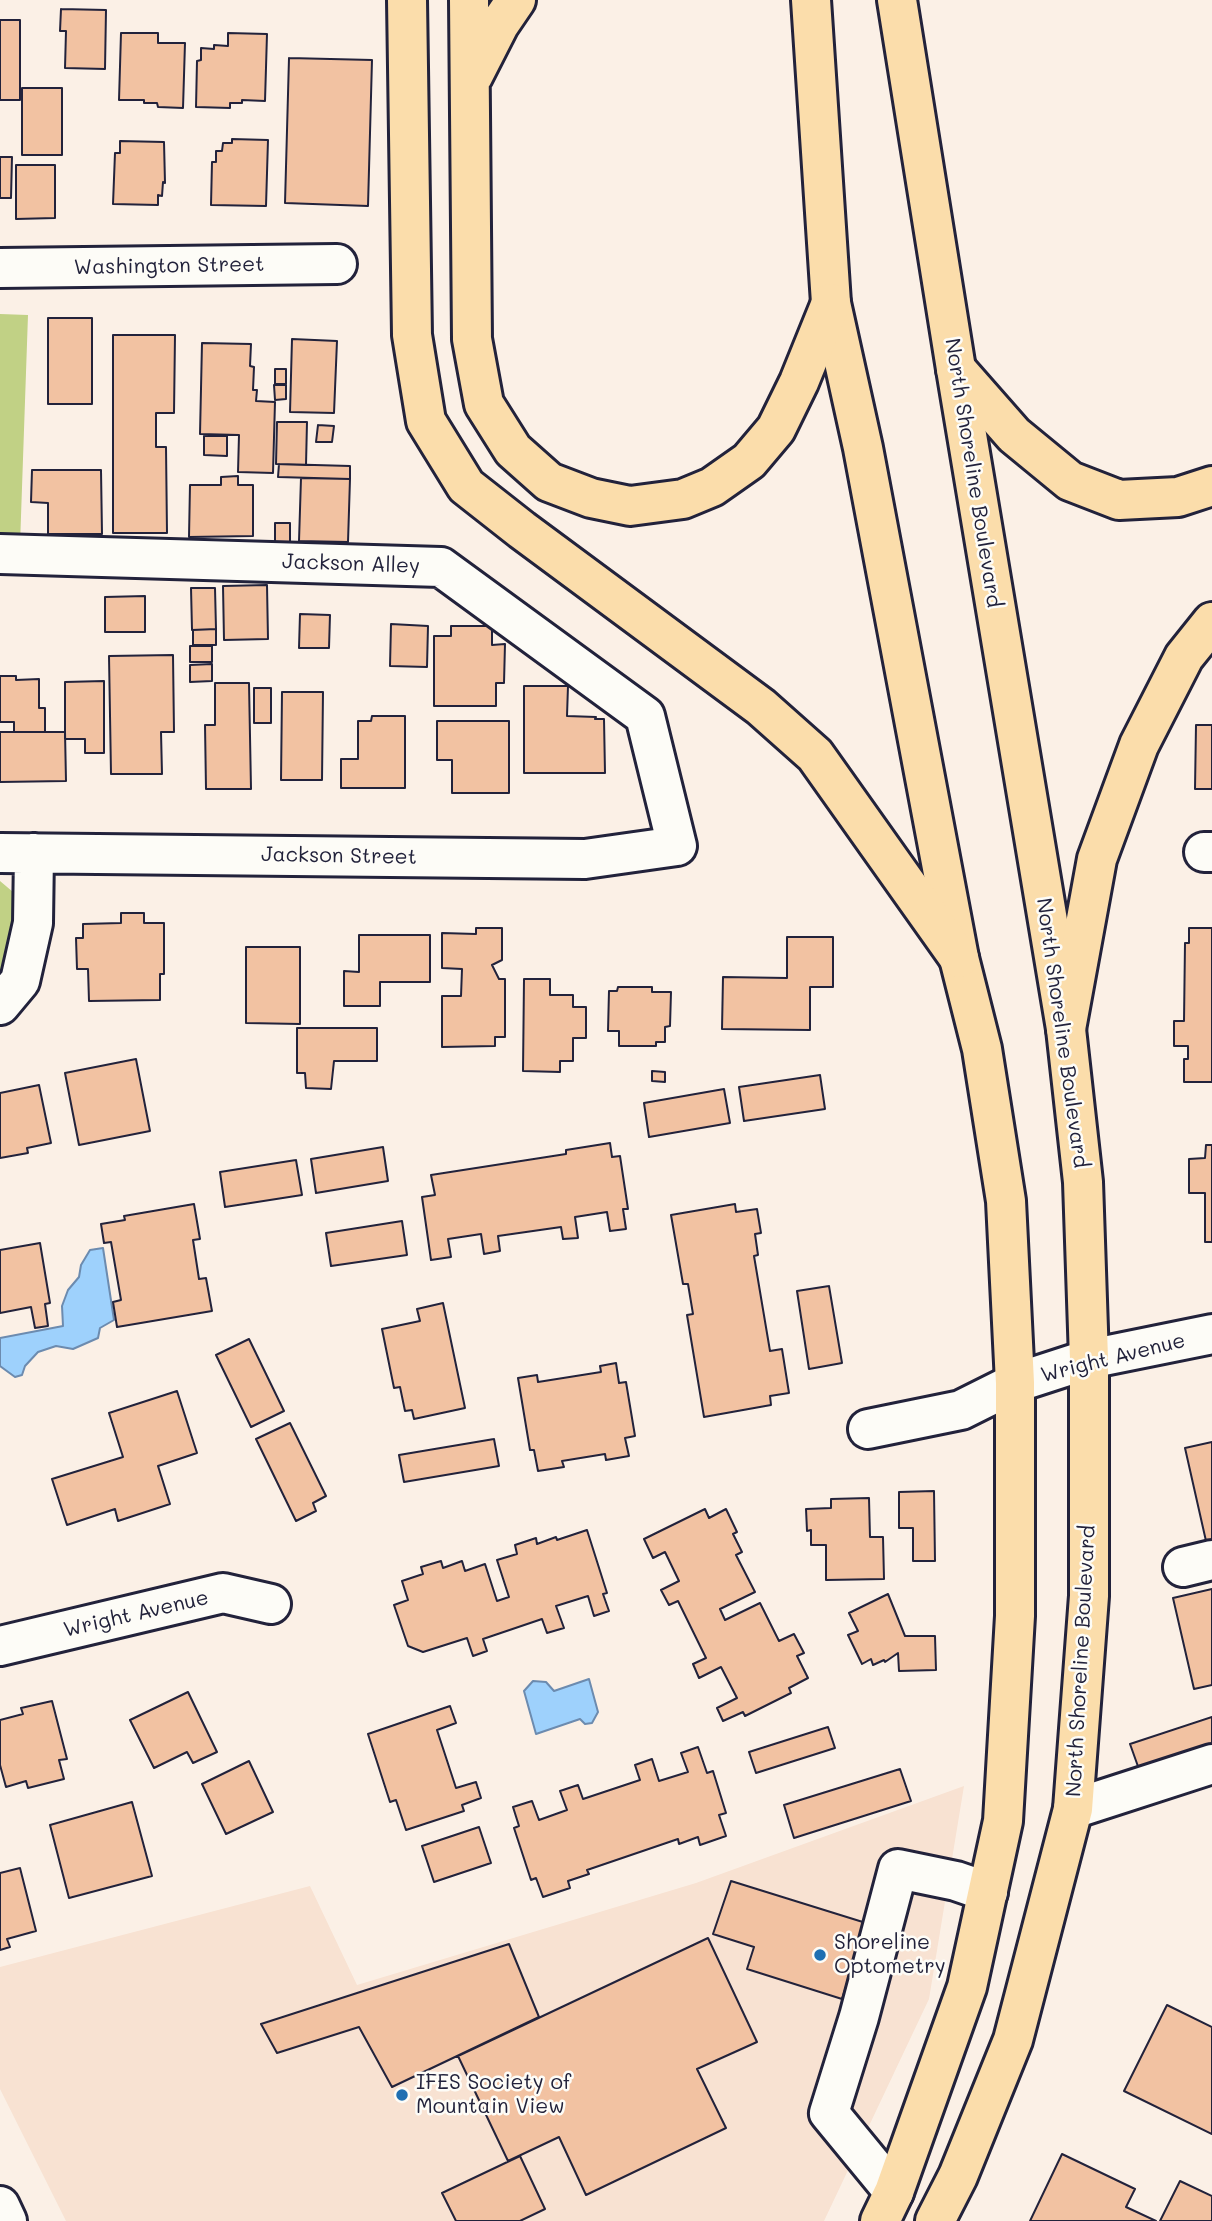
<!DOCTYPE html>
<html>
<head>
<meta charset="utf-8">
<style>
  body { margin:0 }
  canvas { display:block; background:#fbf0e6 }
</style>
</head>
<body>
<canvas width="1212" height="2221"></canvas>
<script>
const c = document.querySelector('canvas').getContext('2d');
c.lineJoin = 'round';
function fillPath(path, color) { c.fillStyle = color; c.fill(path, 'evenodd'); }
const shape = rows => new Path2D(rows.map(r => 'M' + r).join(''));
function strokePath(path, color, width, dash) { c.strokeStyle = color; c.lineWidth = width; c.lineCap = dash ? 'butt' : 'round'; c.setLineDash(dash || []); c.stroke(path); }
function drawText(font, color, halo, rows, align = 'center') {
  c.font = font + ' Mali,sans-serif'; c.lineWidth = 5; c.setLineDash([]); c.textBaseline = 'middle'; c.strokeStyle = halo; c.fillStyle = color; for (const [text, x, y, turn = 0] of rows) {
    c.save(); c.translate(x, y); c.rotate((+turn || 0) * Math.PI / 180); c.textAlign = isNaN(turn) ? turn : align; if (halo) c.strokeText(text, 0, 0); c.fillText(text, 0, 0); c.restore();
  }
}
fillPath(shape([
  [964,1786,929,1999,824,2221,66,2221,0,2089,0,1967,310,1886,357,1985,696,1883]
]), '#f8e2d2');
fillPath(shape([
  [0,314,28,315,20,545,0,547],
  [0,881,13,892,17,904,19,919,0,984]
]), '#c1d185');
const water = shape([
  [103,1248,114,1320,100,1328,98,1338,73,1349,56,1346,38,1352,25,1366,22,1375,15,1377,0,1366,0,1338,63,1326,62,1306,68,1290,79,1277,81,1265,90,1250,103,1248],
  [589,1679,598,1712,592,1723,585,1724,580,1719,536,1734,524,1691,533,1681,546,1682,554,1691,589,1679]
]);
fillPath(water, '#9ed1fc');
strokePath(water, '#6c8baf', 2);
const building = shape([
  [61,9,106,10,105,69,65,68,66,31,60,31,61,9],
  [0,20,20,20,20,100,0,100,0,20],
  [121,33,158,33,158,43,185,43,183,108,158,107,157,103,144,103,144,100,119,100,121,33],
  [228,33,267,34,265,101,242,100,242,103,230,103,230,108,196,107,197,61,201,60,201,48,214,49,214,45,228,46,228,33],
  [289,58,372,60,368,206,285,203,289,58],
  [22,88,62,88,62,155,22,155,22,88],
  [232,139,268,140,266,206,211,205,212,162,216,162,216,151,222,151,223,143,232,143,232,139],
  [120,141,164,142,165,183,163,182,162,196,158,195,158,205,113,204,115,153,120,153,120,141],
  [0,157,12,157,11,198,0,198,0,157],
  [16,165,55,165,55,218,16,219,16,165],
  [48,318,92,318,92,404,48,404,48,318],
  [113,335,175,335,174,413,156,413,156,447,166,447,167,533,113,533,113,335],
  [292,339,337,341,334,413,290,412,292,339],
  [202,343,251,344,250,366,254,367,253,390,257,390,256,401,275,402,273,473,238,472,239,435,200,434,202,343],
  [275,369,286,369,286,384,275,384,275,369],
  [274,385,286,385,286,399,275,400,274,385],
  [277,422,307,422,306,465,276,464,277,422],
  [318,425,334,426,332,442,316,442,318,425],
  [204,436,227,436,227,456,204,455,204,436],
  [279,464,350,466,350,479,278,477,279,464],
  [32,470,101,470,102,534,48,534,48,503,31,502,32,470],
  [238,476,238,485,253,485,253,536,189,537,190,485,221,485,221,477,238,476],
  [301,478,350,479,348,542,299,541,301,478],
  [275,523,290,523,290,545,275,545,275,523],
  [267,585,268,639,224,640,223,586,267,585],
  [191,588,215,588,216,629,192,630,191,588],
  [145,596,145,632,105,632,105,597,145,596],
  [300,614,330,615,329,648,299,648,300,614],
  [391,624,428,626,427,667,390,666,391,624],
  [451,626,492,626,492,645,505,644,504,683,496,683,496,706,434,706,434,636,451,636,451,626],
  [216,629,216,645,193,645,193,630,216,629],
  [190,646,212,646,212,662,190,662,190,646],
  [173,655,174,732,161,732,162,774,111,774,109,656,173,655],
  [212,664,212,681,190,682,190,665,212,664],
  [0,676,16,676,16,680,39,679,39,708,45,708,45,732,14,732,14,722,0,722,0,676],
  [104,681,104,753,85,753,85,739,65,739,65,682,104,681],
  [215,683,249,683,251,789,206,789,205,725,215,725,215,683],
  [524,686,568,686,567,716,596,717,595,719,604,719,605,773,524,773,524,686],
  [254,688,271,688,271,723,254,723,254,688],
  [282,692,323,692,322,780,281,780,282,692],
  [372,716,405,716,405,788,341,788,341,759,358,759,358,721,371,721,372,716],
  [437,721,509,721,509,793,452,793,452,760,437,760,437,721],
  [1196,725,1212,725,1212,789,1195,789,1196,725],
  [0,732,65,732,66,781,0,782,0,732],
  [121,913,144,913,144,923,164,923,164,974,160,974,160,1000,89,1001,88,969,77,969,76,938,83,938,83,924,121,923,121,913],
  [476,928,502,928,502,960,492,965,499,979,505,979,505,1037,495,1037,495,1046,442,1047,442,996,461,996,462,969,442,968,442,933,476,934,476,928],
  [1189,928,1212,928,1212,1082,1184,1082,1184,1059,1188,1059,1188,1046,1174,1046,1174,1021,1184,1021,1185,943,1189,943,1189,928],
  [359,935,430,935,430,982,380,982,380,1006,344,1006,344,971,359,972,359,935],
  [787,937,833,937,833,987,810,987,810,1030,722,1029,723,977,787,978,787,937],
  [246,947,300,947,300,1024,246,1023,246,947],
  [524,979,550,979,550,995,573,995,573,1007,586,1007,586,1038,573,1038,573,1061,560,1061,560,1072,523,1071,524,979],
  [618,987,652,987,652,992,671,992,670,1026,665,1027,665,1042,656,1042,656,1046,619,1046,619,1031,608,1031,609,991,617,991,618,987],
  [297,1028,377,1028,377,1061,334,1061,331,1089,306,1088,305,1073,297,1073,297,1028],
  [136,1059,150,1131,79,1145,65,1073,136,1059],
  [652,1071,665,1072,665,1082,652,1081,652,1071],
  [820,1075,825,1109,744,1121,739,1087,820,1075],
  [39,1085,51,1143,27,1148,28,1153,0,1158,0,1093,39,1085],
  [724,1089,730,1123,649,1137,644,1103,724,1089],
  [610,1143,612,1157,620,1156,628,1209,623,1209,626,1229,610,1231,607,1212,575,1217,578,1238,563,1239,561,1227,498,1236,500,1251,484,1254,481,1234,448,1239,451,1257,431,1260,422,1197,435,1195,431,1175,566,1154,566,1150,610,1143],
  [1206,1145,1212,1145,1212,1242,1205,1242,1205,1193,1189,1193,1189,1159,1205,1158,1206,1145],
  [383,1147,388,1181,316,1193,311,1159,383,1147],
  [296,1160,302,1195,225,1207,220,1172,296,1160],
  [194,1204,200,1239,193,1240,199,1279,206,1278,212,1311,117,1327,113,1302,121,1300,111,1242,104,1243,101,1224,125,1220,124,1216,194,1204],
  [735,1204,736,1212,757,1209,761,1233,755,1234,758,1255,754,1256,770,1351,782,1349,789,1393,770,1396,771,1405,704,1417,687,1315,693,1314,688,1284,683,1284,671,1215,735,1204],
  [402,1221,407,1255,331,1266,326,1233,402,1221],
  [40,1243,50,1303,45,1304,48,1326,35,1328,31,1307,0,1313,0,1250,40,1243],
  [829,1286,842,1363,809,1369,797,1291,829,1286],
  [443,1303,465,1408,414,1419,412,1410,405,1411,400,1387,394,1388,382,1329,420,1321,417,1309,443,1303],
  [249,1339,284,1411,251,1427,216,1355,249,1339],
  [616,1363,619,1383,626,1382,635,1436,625,1438,629,1456,606,1460,605,1454,562,1461,564,1467,538,1471,534,1450,530,1450,518,1378,537,1375,538,1382,601,1372,600,1366,616,1363],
  [177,1391,197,1453,158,1466,170,1504,118,1521,115,1509,67,1525,52,1479,123,1457,109,1413,177,1391],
  [290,1423,326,1496,313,1503,316,1511,296,1521,256,1439,290,1423],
  [494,1439,499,1466,404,1482,399,1455,494,1439],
  [1212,1442,1212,1540,1206,1541,1185,1448,1212,1442],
  [934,1491,935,1561,913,1561,913,1528,899,1528,899,1492,934,1491],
  [869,1498,870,1537,883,1537,884,1579,826,1580,826,1545,811,1545,811,1530,807,1531,806,1509,831,1508,831,1499,869,1498],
  [705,1509,709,1518,726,1509,737,1532,733,1534,742,1552,736,1555,755,1592,720,1609,725,1620,760,1603,779,1641,794,1634,804,1653,797,1656,808,1678,789,1688,791,1693,745,1716,743,1712,723,1721,717,1708,737,1698,721,1667,699,1678,693,1664,706,1658,678,1601,669,1605,661,1590,679,1581,665,1552,653,1558,644,1539,705,1509],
  [587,1530,607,1593,603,1594,609,1611,594,1616,588,1596,556,1606,564,1628,547,1633,542,1619,483,1639,487,1651,473,1656,467,1638,423,1652,408,1646,394,1605,408,1600,402,1581,423,1574,421,1567,441,1561,443,1568,462,1561,465,1571,485,1564,497,1601,509,1597,497,1560,517,1554,515,1545,536,1538,537,1544,556,1537,557,1540,587,1530],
  [1212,1589,1212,1685,1194,1689,1173,1598,1212,1589],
  [888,1594,905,1636,935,1636,936,1670,899,1671,898,1653,885,1662,884,1660,873,1665,871,1659,862,1664,848,1635,858,1631,849,1613,888,1594],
  [188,1692,217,1752,193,1763,187,1752,154,1768,130,1720,188,1692],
  [52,1701,67,1759,59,1760,64,1779,28,1788,26,1781,6,1787,0,1765,0,1720,23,1714,21,1708,52,1701],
  [450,1706,456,1723,437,1730,456,1788,476,1782,481,1798,462,1805,464,1811,406,1830,396,1800,390,1802,368,1734,450,1706],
  [1212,1717,1212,1748,1140,1772,1130,1744,1212,1717],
  [828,1727,835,1748,756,1773,749,1752,828,1727],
  [698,1747,707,1773,713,1771,726,1813,719,1815,726,1836,700,1845,698,1837,679,1844,678,1839,587,1870,589,1874,568,1881,570,1888,543,1897,536,1878,531,1880,514,1828,519,1826,513,1807,532,1801,539,1820,567,1810,560,1791,578,1785,583,1799,640,1780,635,1765,652,1759,659,1781,688,1772,681,1753,698,1747],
  [249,1761,273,1812,226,1834,202,1784,249,1761],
  [900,1769,911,1801,794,1838,784,1805,900,1769],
  [132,1802,152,1876,69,1898,50,1825,132,1802],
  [479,1827,491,1863,434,1882,422,1846,479,1827],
  [20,1868,36,1931,7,1939,10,1947,0,1950,0,1873,20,1868],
  [731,1881,866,1923,842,1999,747,1969,754,1947,713,1934,731,1881],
  [708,1938,757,2042,697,2069,726,2128,586,2195,559,2137,508,2161,458,2056,708,1938],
  [509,1944,539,2017,392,2087,359,2027,277,2053,261,2024,509,1944],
  [1167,2005,1212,2027,1212,2134,1124,2091,1167,2005],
  [1062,2154,1135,2189,1126,2207,1156,2221,1030,2221,1062,2154],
  [520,2156,545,2209,520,2221,456,2221,442,2193,520,2156],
  [1180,2181,1212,2196,1212,2221,1160,2221,1180,2181]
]);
fillPath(building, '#f2c2a2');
strokePath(building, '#22223b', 2);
const minor = shape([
  [0,268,337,264],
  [0,554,441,567,645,716,677,846,585,859,0,853],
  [1204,852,1212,852],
  [0,1005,20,981,33,923,34,853],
  [868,1429,961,1410,1015,1383,1089,1359,1212,1334],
  [1183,1567,1212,1560],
  [0,1646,223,1593,271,1604],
  [1073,1809,1212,1764],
  [894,2192,829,2113,859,2017,898,1869,956,1881,988,1892],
  [0,2206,7,2221]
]);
const major = shape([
  [811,0,831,303,863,448,959,958,982,1049,1006,1201,1015,1383,1015,1616,1003,1821,967,1987,894,2192,880,2221],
  [897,0,956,369,1066,1029,1083,1182,1089,1359,1089,1596,1073,1809,1013,2040,958,2176,935,2221]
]);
const highway = shape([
  [407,0,412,335,426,421,466,486,522,530,761,707,815,755,959,958],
  [469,0,472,339,484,404,513,450,549,482,591,498,630,506,683,499,712,487,749,461,776,429,799,382,831,303],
  [473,76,499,25,516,0],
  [956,369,1014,435,1070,481,1119,500,1178,497,1212,486],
  [1066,1029,1097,859,1139,745,1184,657,1212,622]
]);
strokePath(minor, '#22223b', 44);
strokePath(major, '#22223b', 44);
strokePath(highway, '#22223b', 44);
strokePath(minor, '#fdfcf7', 38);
strokePath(major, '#fbddab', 38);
strokePath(highway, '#fbddab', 38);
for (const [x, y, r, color] of [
  [820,1955,7,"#1f6fb2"],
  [402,2095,7,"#1f6fb2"]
]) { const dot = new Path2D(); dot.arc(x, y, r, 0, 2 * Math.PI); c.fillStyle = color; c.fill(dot); strokePath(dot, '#fdfcf7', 2.5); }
drawText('21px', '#22223b', '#fdfcf7', [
  ["Washington Street",169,266,-1],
  ["North Shoreline Boulevard",973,473,81],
  ["Jackson Alley",351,564,2],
  ["Jackson Street",339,856,1],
  ["North Shoreline Boulevard",1062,1033,82],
  ["Wright Avenue",1113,1358,-14],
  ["Wright Avenue",136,1614,-13],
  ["North Shoreline Boulevard",1081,1661,-87]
]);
drawText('21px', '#22223b', '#fdfcf7', [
  ["Shoreline",834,1943],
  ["Optometry",834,1967],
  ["IFES Society of",416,2083],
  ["Mountain View",416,2107]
], 'left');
</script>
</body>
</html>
